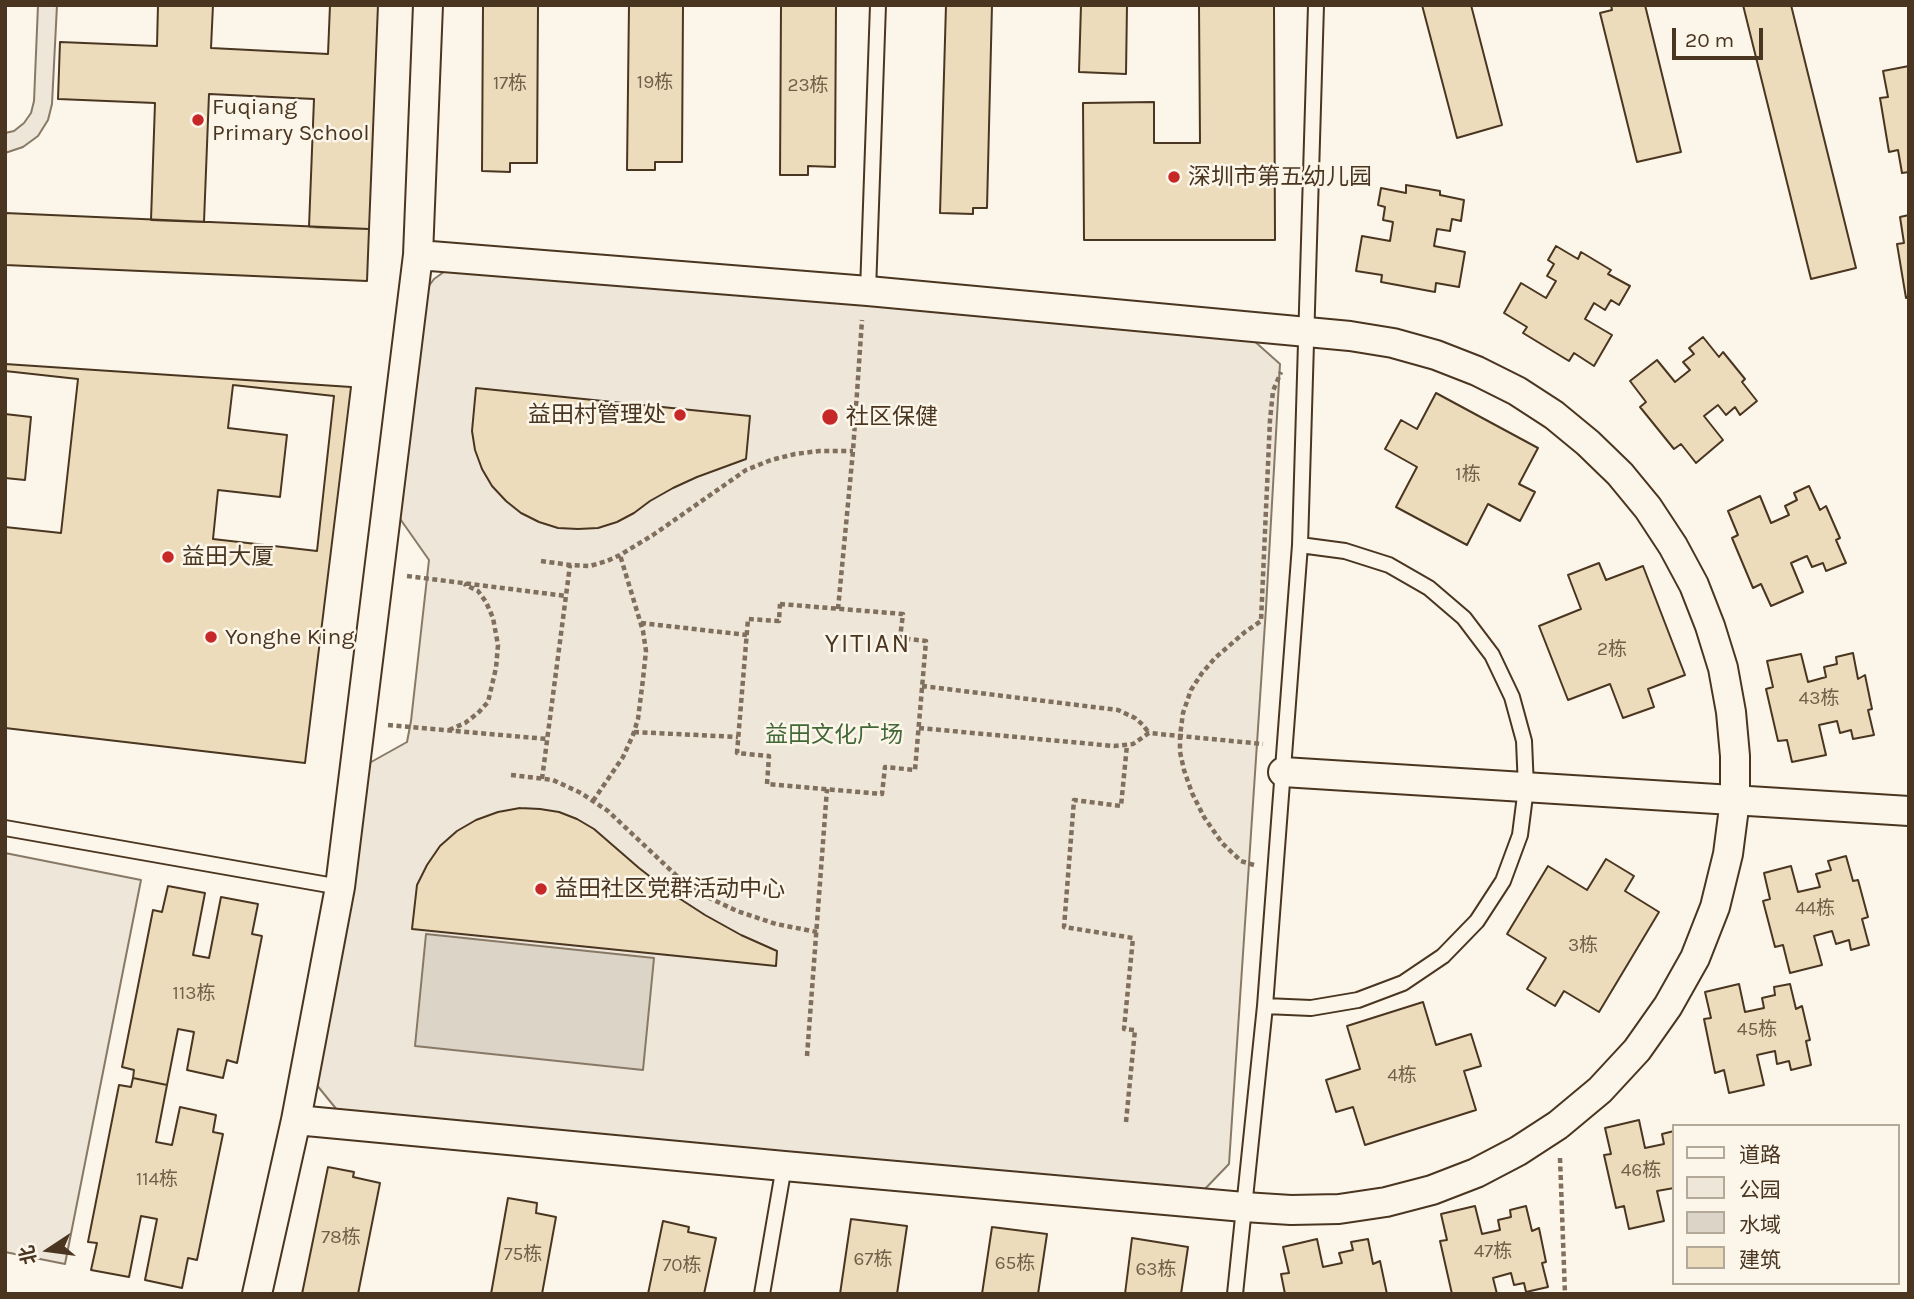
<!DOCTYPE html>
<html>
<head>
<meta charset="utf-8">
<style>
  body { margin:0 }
  #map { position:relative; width:1914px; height:1299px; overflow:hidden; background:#fbf6e9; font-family:Karla,"Noto Sans SC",sans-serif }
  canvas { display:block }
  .frame { position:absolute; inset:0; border:7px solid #4a3520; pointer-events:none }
  .legend { position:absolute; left:1672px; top:1124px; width:228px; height:161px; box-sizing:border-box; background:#fbf6e9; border:2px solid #b4a999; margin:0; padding:9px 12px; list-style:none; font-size:21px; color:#4a3520 }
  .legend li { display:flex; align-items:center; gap:14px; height:35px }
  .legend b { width:35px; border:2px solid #b4a999 }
  .north { position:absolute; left:14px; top:1215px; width:70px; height:70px; -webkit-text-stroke:5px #fbf6e9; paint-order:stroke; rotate:257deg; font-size:19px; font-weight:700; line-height:28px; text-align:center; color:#4a3520 }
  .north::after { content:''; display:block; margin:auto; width:24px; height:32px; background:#4a3520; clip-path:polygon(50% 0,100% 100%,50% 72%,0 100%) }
  .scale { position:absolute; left:1672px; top:28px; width:91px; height:32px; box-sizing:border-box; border:4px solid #4a3520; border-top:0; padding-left:9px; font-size:21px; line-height:24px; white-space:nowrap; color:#4a3520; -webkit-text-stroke:5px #fbf6e9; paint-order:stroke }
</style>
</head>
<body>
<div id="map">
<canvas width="1914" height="1299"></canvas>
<div class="frame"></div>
<ul class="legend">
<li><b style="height:9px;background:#fbf6e9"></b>道路</li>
<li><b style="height:19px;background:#ede6d9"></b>公园</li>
<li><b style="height:19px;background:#dcd4c6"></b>水域</li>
<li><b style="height:19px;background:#ecdcbc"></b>建筑</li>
</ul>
<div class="north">北</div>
<div class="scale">20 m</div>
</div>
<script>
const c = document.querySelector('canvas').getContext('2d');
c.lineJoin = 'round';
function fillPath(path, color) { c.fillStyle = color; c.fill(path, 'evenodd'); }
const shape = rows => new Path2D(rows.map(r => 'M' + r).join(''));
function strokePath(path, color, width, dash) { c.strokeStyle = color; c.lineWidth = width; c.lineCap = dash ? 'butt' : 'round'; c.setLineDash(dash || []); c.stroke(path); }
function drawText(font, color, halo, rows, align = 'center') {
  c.font = font + ' Karla,"Noto Sans SC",sans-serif'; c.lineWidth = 5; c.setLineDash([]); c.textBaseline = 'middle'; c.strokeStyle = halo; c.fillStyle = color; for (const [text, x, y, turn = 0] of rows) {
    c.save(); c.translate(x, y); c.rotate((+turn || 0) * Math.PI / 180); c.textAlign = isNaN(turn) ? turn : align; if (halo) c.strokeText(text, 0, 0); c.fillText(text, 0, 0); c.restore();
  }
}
const green = shape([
  [38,5,57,5,52,104,48,120,38,136,23,147,5,153,5,133,14,131,24,123,31,113,34,101,38,5],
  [455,264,1243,331,1280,364,1266,608,1229,1164,1202,1192,342,1116,311,1078,364,766,407,742,411,721,429,560,396,513,425,291,434,279,455,264],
  [5,853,141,880,65,1264,5,1252,5,853]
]);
fillPath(green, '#ede6d9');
strokePath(green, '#887966', 2);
const water = shape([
  [426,934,654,958,643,1070,415,1046,426,934]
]);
fillPath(water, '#dcd4c6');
strokePath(water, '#887966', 2);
const building = shape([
  [158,5,213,5,211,48,328,54,330,5,378,5,369,229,309,227,314,99,209,94,204,222,151,220,155,103,58,99,60,42,157,46,158,5],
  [483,5,538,5,537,163,510,163,510,172,482,171,483,5],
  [629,5,683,5,682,162,655,162,655,170,627,170,629,5],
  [781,5,836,5,835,167,808,166,808,175,780,175,781,5],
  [946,5,992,5,987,208,973,208,973,214,940,213,946,5],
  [1081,5,1127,5,1126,74,1079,72,1081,5],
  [1199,5,1274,5,1275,240,1084,240,1083,103,1154,102,1154,143,1200,143,1199,5],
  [1422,5,1471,5,1502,125,1457,138,1422,5],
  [1611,5,1645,5,1681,152,1637,162,1600,13,1612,10,1611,5],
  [1743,5,1791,5,1856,268,1811,279,1743,5],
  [1909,66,1909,172,1902,173,1898,150,1889,152,1880,98,1888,97,1883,71,1909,66],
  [1406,185,1440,191,1440,195,1464,200,1461,221,1452,219,1450,231,1437,229,1434,246,1465,252,1459,287,1436,283,1435,292,1381,282,1382,275,1356,271,1362,236,1390,241,1393,222,1383,220,1385,207,1378,205,1381,188,1406,193,1406,185],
  [5,213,369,229,367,281,5,265,5,213],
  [1909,215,1909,297,1906,298,1897,244,1904,243,1900,217,1909,215],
  [1556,246,1578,259,1581,252,1611,270,1608,274,1630,286,1619,305,1611,300,1605,310,1594,303,1585,319,1612,335,1594,366,1574,353,1569,361,1523,333,1527,327,1504,313,1521,283,1546,298,1556,281,1547,276,1554,264,1548,260,1556,246],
  [1703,337,1719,357,1723,352,1745,379,1742,382,1757,401,1740,415,1735,407,1726,415,1718,405,1704,416,1723,440,1696,463,1681,444,1674,449,1640,407,1646,402,1630,381,1657,360,1675,382,1690,370,1683,362,1694,354,1689,348,1703,337],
  [5,364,351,387,305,763,5,728,5,364],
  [5,371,78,379,61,533,5,527,5,478,25,480,31,417,5,414,5,371],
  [233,385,334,396,317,551,213,539,218,490,280,497,287,435,228,428,233,385],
  [476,388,750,416,746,459,697,477,673,488,650,501,634,513,617,522,598,528,578,529,558,528,539,522,521,513,506,501,492,486,482,469,475,450,472,431,476,388],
  [1436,393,1538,448,1519,484,1535,492,1520,521,1488,504,1467,545,1396,507,1417,467,1385,449,1401,420,1417,429,1436,393],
  [1809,486,1820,510,1826,506,1840,538,1836,540,1846,563,1826,571,1823,563,1812,567,1807,556,1791,563,1803,592,1771,606,1761,584,1753,588,1732,538,1738,535,1728,511,1760,496,1771,523,1789,515,1785,506,1797,500,1794,493,1809,486],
  [1599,563,1606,580,1643,566,1685,675,1648,689,1654,707,1623,718,1610,684,1568,700,1539,626,1581,609,1568,575,1599,563],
  [1853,653,1858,679,1865,675,1872,709,1868,710,1874,735,1853,739,1851,730,1840,733,1837,721,1819,725,1826,755,1792,762,1787,740,1778,741,1766,689,1773,687,1767,661,1801,654,1808,682,1826,677,1824,667,1837,664,1836,657,1853,653],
  [520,808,540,809,559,812,577,819,594,829,639,868,671,893,705,915,741,935,777,951,776,966,412,929,417,885,427,865,440,846,457,831,476,820,498,812,520,808],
  [1846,856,1853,881,1858,880,1868,917,1862,919,1869,945,1851,950,1849,940,1836,944,1832,931,1814,936,1822,965,1790,973,1783,945,1775,947,1763,901,1770,899,1764,873,1791,866,1798,892,1820,887,1816,874,1831,870,1828,861,1846,856],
  [1606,859,1634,876,1625,891,1659,912,1599,1012,1564,991,1555,1006,1527,989,1546,958,1507,934,1548,866,1587,890,1606,859],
  [168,886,205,893,193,955,209,958,221,897,258,904,252,934,262,936,237,1063,227,1060,223,1078,187,1070,194,1032,178,1029,167,1085,133,1078,134,1070,122,1067,153,910,162,912,168,886],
  [1739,984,1745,1012,1764,1008,1762,998,1775,995,1774,987,1790,984,1796,1009,1802,1006,1810,1040,1806,1041,1811,1065,1791,1070,1789,1061,1777,1064,1775,1051,1757,1055,1764,1085,1729,1093,1724,1070,1715,1073,1704,1019,1711,1018,1705,992,1739,984],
  [1423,1002,1436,1045,1471,1034,1481,1066,1464,1071,1476,1110,1365,1145,1353,1107,1336,1112,1326,1080,1360,1069,1347,1026,1423,1002],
  [133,1078,167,1085,156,1142,172,1145,180,1107,216,1115,213,1132,223,1134,197,1260,188,1258,182,1288,145,1280,157,1219,141,1216,129,1277,91,1270,97,1243,88,1242,119,1085,131,1087,133,1078],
  [1639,1120,1645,1148,1664,1144,1662,1134,1674,1131,1674,1188,1657,1191,1664,1221,1629,1229,1624,1206,1616,1208,1604,1155,1611,1154,1605,1128,1639,1120],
  [328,1167,354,1172,353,1177,380,1183,358,1294,302,1294,328,1167],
  [508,1198,537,1203,536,1213,556,1217,542,1294,491,1294,508,1198],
  [1475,1206,1482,1234,1500,1230,1498,1220,1511,1217,1510,1210,1526,1206,1532,1231,1539,1228,1546,1262,1542,1263,1548,1287,1526,1292,1524,1283,1514,1285,1511,1273,1493,1278,1497,1294,1452,1294,1440,1241,1447,1240,1441,1214,1475,1206],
  [851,1219,907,1226,897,1294,840,1294,851,1219],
  [663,1221,689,1227,688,1232,716,1238,704,1294,648,1294,663,1221],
  [992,1227,1047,1234,1038,1294,982,1294,992,1227],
  [1132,1238,1188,1247,1181,1294,1125,1294,1132,1238],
  [1317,1239,1323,1267,1342,1263,1339,1253,1353,1250,1351,1242,1368,1239,1373,1264,1380,1261,1387,1294,1285,1294,1281,1274,1289,1273,1283,1247,1317,1239]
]);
fillPath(building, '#ecdcbc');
strokePath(building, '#4a3520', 2);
const lane = shape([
  [868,291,878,5],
  [5,828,340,887],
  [1265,1006,1311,1008,1358,1000,1403,983,1443,956,1477,921,1503,881,1520,835,1526,788,1524,741,1512,697,1492,655,1464,618,1429,588,1389,565,1345,551,1300,545],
  [762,1294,784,1166],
  [1235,1294,1265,1006,1300,545,1316,5]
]);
const street = shape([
  [1283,772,1909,811],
  [296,1120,784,1166,1244,1207,1291,1210,1339,1209,1386,1202,1432,1190,1476,1173,1518,1151,1558,1125,1600,1090,1637,1050,1668,1006,1695,958,1715,907,1728,854,1735,800,1735,756,1731,712,1723,668,1710,626,1694,585,1673,546,1648,508,1620,474,1588,443,1554,415,1517,391,1477,371,1436,355,1393,343,1350,336,868,291,418,255],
  [257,1294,296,1120,340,887,418,255,428,5]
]);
strokePath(lane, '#4a3520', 18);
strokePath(street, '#4a3520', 32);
strokePath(shape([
  [541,561,570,565,590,566,607,561,620,555,653,535,746,470,771,460,795,454,819,451,853,451],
  [407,576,566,596],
  [780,604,903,614,900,638,926,641,915,770,885,767,882,794,767,784,769,756,737,753,748,619,779,621,780,604],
  [838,609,853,451,862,320],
  [641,623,747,635],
  [922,686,1118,710,1135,718,1143,725,1149,733],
  [388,725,547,739],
  [919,728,1114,746,1133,744,1149,733,1263,744],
  [449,730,465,723,478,713,488,702,496,668,498,645,493,618,486,602,478,591,464,584],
  [634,732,738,737],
  [511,775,553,780,581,793,608,811,680,879,705,896,737,911,776,924,817,932],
  [542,779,570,565],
  [593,801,623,757,633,735,638,719,643,679,646,651,643,631,620,555],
  [1254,865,1241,861,1222,843,1204,817,1192,793,1184,770,1180,752,1180,736,1183,713,1191,690,1202,673,1215,658,1245,632,1261,621,1270,420,1273,391,1281,372],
  [807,1056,827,789],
  [1126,1122,1135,1030,1124,1029,1133,938,1064,927,1074,800,1121,806,1127,745],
  [1560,1158,1565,1294]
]), '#7f6f5c', 4.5, [5, 3.5]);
strokePath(lane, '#fbf6e9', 14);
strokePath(street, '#fbf6e9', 28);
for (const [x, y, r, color] of [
  [198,120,7,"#c62828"],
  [1174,177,7,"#c62828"],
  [680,415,7,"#c62828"],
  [830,417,9,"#c62828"],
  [168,557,7,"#c62828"],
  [211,637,7,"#c62828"],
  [541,889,7,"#c62828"]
]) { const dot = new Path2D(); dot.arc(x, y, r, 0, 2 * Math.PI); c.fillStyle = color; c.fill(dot); strokePath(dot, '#fbf6e9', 2.5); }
drawText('19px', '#725f47', null, [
  ["19栋",655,83],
  ["17栋",510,84],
  ["23栋",808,86],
  ["1栋",1468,475],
  ["2栋",1612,650],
  ["43栋",1819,699],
  ["44栋",1815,909],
  ["3栋",1583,946],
  ["113栋",194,994],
  ["45栋",1757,1030],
  ["4栋",1402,1076],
  ["46栋",1641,1171],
  ["114栋",157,1180],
  ["78栋",341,1238],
  ["47栋",1493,1252],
  ["75栋",523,1255],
  ["67栋",873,1260],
  ["65栋",1015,1264],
  ["70栋",682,1266],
  ["63栋",1156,1270]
]);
drawText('23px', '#4a3520', '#fbf6e9', [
  ["Fuqiang",212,107],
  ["Primary School",212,133],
  ["深圳市第五幼儿园",1188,177],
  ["益田村管理处",666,415,"right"],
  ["社区保健",846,417],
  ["益田大厦",182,557],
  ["Yonghe King",225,637],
  ["益田社区党群活动中心",555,889]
], 'left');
drawText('23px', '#436837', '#fbf6e9', [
  ["益田文化广场",834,735]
]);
c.letterSpacing = '2px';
drawText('26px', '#4a3520', '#fbf6e9', [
  ["YITIAN",868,645]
]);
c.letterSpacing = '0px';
</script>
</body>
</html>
